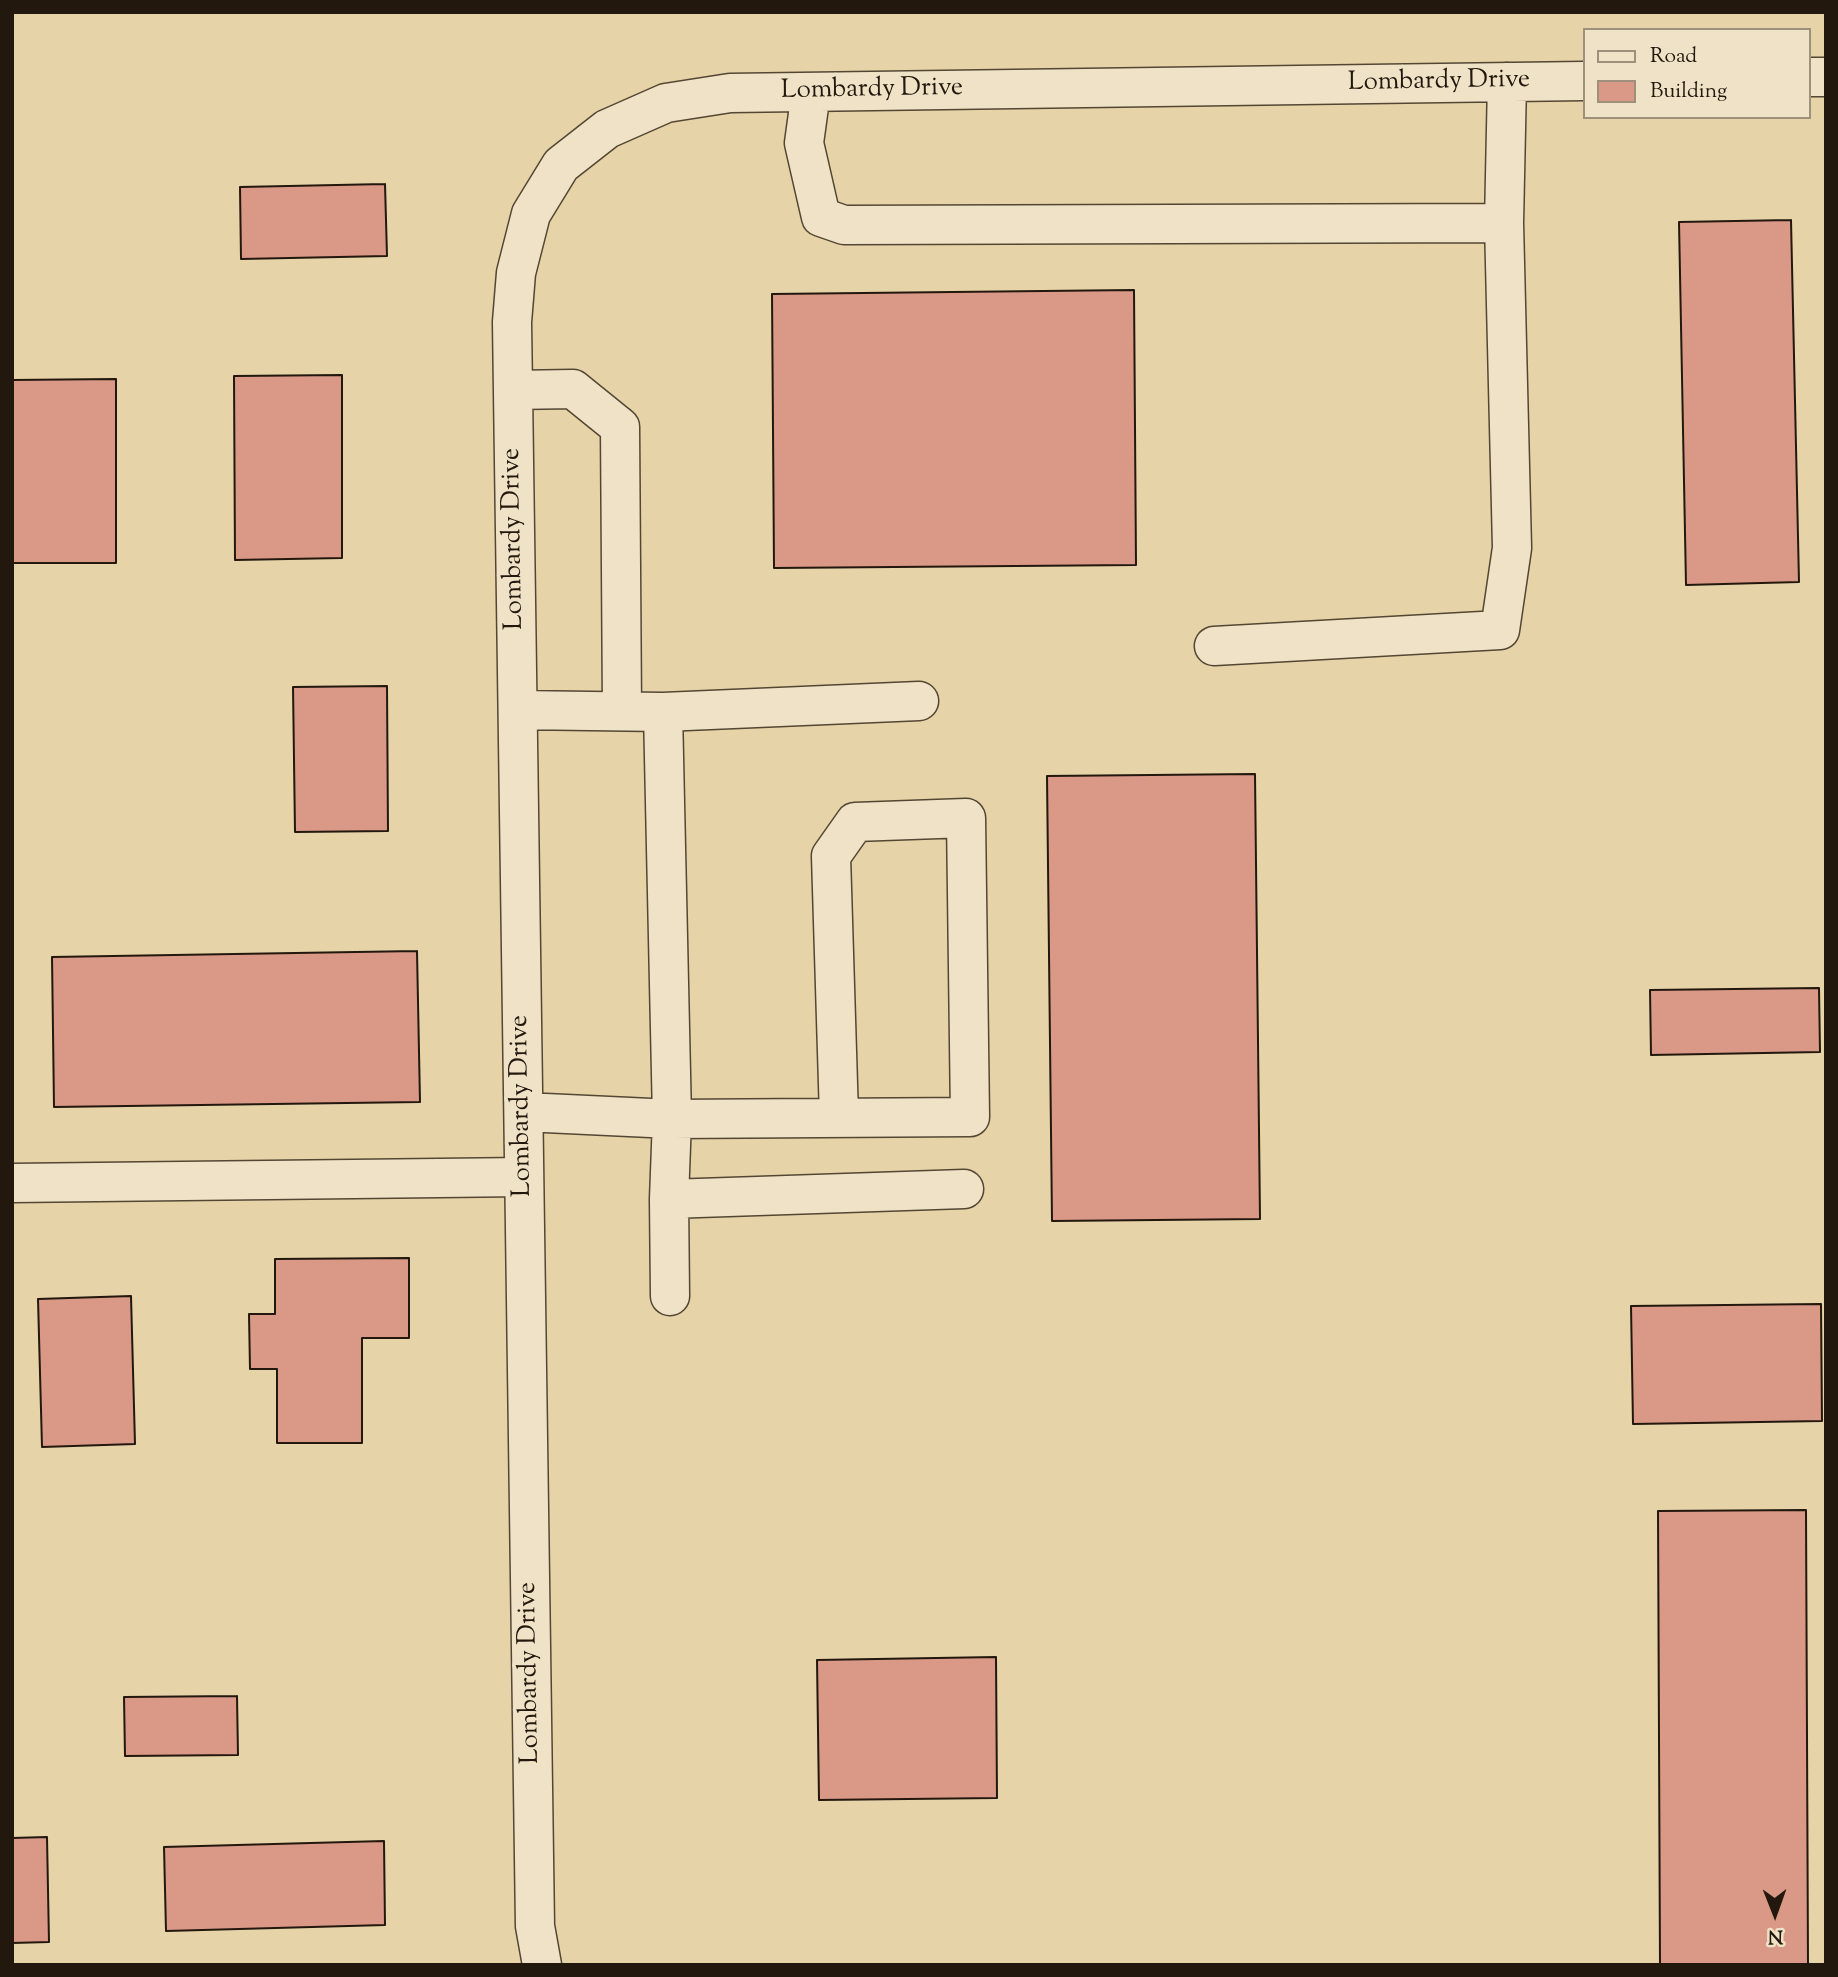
<!DOCTYPE html>
<html>
<head>
<meta charset="utf-8">
<style>
  body { margin:0 }
  #map { position:relative; width:1838px; height:1977px; overflow:hidden; background:#e7d3a8; font-family:"Sorts Mill Goudy",serif }
  canvas { display:block }
  .frame { position:absolute; inset:0; border:14px solid #22180e; pointer-events:none }
  .legend { position:absolute; left:1583px; top:28px; width:228px; height:91px; box-sizing:border-box; background:#efe2c6; border:2px solid #9d917c; margin:0; padding:9px 12px; list-style:none; font-size:21px; color:#22180e }
  .legend li { display:flex; align-items:center; gap:14px; height:35px }
  .legend b { width:35px; border:2px solid #9d917c }
  .north { position:absolute; left:1740px; top:1879px; width:70px; height:70px; -webkit-text-stroke:5px #efe2c6; paint-order:stroke; rotate:179deg; font-size:19px; font-weight:700; line-height:28px; text-align:center; color:#22180e }
  .north::after { content:''; display:block; margin:auto; width:24px; height:32px; background:#22180e; clip-path:polygon(50% 0,100% 100%,50% 72%,0 100%) }
</style>
</head>
<body>
<div id="map">
<canvas width="1838" height="1977"></canvas>
<div class="frame"></div>
<ul class="legend">
<li><b style="height:9px;background:#efe2c6"></b>Road</li>
<li><b style="height:19px;background:#da9886"></b>Building</li>
</ul>
<div class="north">N</div>
</div>
<script>
const c = document.querySelector('canvas').getContext('2d');
c.lineJoin = 'round';
function fillPath(path, color) { c.fillStyle = color; c.fill(path, 'evenodd'); }
const shape = rows => new Path2D(rows.map(r => 'M' + r).join(''));
function strokePath(path, color, width, dash) { c.strokeStyle = color; c.lineWidth = width; c.lineCap = dash ? 'butt' : 'round'; c.setLineDash(dash || []); c.stroke(path); }
function drawText(font, color, halo, rows, align = 'center') {
  c.font = font + ' "Sorts Mill Goudy",serif'; c.lineWidth = 7; c.setLineDash([]); c.textBaseline = 'middle'; c.strokeStyle = halo; c.fillStyle = color; for (const [text, x, y, turn = 0] of rows) {
    c.save(); c.translate(x, y); c.rotate((+turn || 0) * Math.PI / 180); c.textAlign = isNaN(turn) ? turn : align; if (halo) c.strokeText(text, 0, 0); c.fillText(text, 0, 0); c.restore();
  }
}
const building = shape([
  [385,184,387,256,241,259,240,187,385,184],
  [1791,220,1799,582,1686,585,1679,222,1791,220],
  [1134,290,1136,565,774,568,772,294,1134,290],
  [342,375,342,558,235,560,234,376,342,375],
  [116,379,116,563,12,563,12,380,116,379],
  [387,686,388,831,295,832,293,687,387,686],
  [1255,774,1260,1219,1052,1221,1047,776,1255,774],
  [417,951,420,1102,54,1107,52,957,417,951],
  [1819,988,1820,1052,1651,1055,1650,990,1819,988],
  [409,1258,409,1338,362,1338,362,1443,277,1443,277,1369,250,1369,249,1314,275,1314,275,1259,409,1258],
  [131,1296,135,1444,42,1447,38,1299,131,1296],
  [1821,1304,1822,1421,1633,1424,1631,1306,1821,1304],
  [1806,1510,1808,1965,1660,1965,1658,1511,1806,1510],
  [996,1657,997,1798,819,1800,817,1660,996,1657],
  [237,1696,238,1755,125,1756,124,1697,237,1696],
  [47,1837,49,1942,12,1943,12,1838,47,1837],
  [384,1841,385,1925,166,1931,164,1847,384,1841]
]);
fillPath(building, '#da9886');
strokePath(building, '#22180e', 2);
const minor = shape([
  [1808,77,1826,77],
  [811,92,804,143,821,217,844,225,1504,223],
  [513,390,573,389,620,427,622,711],
  [1214,646,1500,630,1512,548,1504,223,1507,82],
  [518,710,663,712,919,701],
  [663,712,672,1119,669,1199,964,1189],
  [524,1112,672,1119,970,1117,966,818,855,822,831,856,839,1117],
  [12,1183,524,1177],
  [669,1199,670,1296],
  [542,1965,535,1926,512,322,516,273,531,214,561,165,607,129,666,103,730,93,1584,81]
]);
strokePath(minor, '#534734', 41);
strokePath(minor, '#efe2c6', 38);
drawText('26px', '#22180e', '#efe2c6', [
  ["Lombardy Drive",1439,83,-1],
  ["Lombardy Drive",872,91,-1],
  ["Lombardy Drive",515,539,-91],
  ["Lombardy Drive",523,1106,-91],
  ["Lombardy Drive",531,1673,-91]
]);
</script>
</body>
</html>
